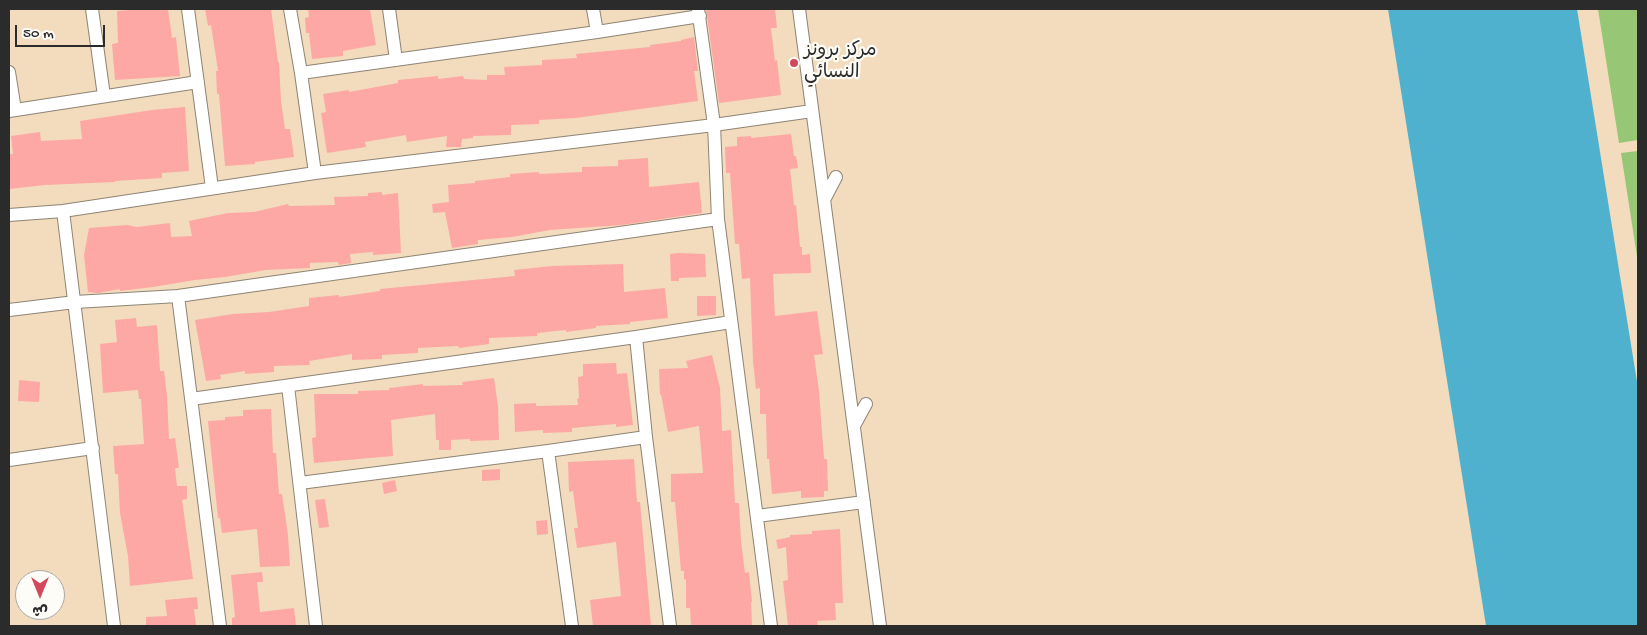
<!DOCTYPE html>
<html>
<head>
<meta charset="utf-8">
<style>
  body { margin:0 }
  #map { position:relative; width:1647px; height:635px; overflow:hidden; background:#f2dcbd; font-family:"Gochi Hand","Playpen Sans Arabic",sans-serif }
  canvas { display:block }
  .frame { position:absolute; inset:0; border:10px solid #2b2b2b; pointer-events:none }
  .north { position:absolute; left:15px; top:570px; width:50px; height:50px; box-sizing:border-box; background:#fdfcf7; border:1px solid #a9a8a5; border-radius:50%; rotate:180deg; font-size:14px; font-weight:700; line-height:20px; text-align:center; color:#2b2b2b }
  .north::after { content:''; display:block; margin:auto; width:18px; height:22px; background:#d1495b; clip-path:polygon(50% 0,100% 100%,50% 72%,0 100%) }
  .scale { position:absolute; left:15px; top:25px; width:90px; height:22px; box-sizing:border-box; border:2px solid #2b2b2b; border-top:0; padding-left:6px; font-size:15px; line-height:18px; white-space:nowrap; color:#2b2b2b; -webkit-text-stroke:4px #fdfcf7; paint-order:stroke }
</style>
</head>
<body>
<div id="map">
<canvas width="1647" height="635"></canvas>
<div class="frame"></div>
<div class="north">ش</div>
<div class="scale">50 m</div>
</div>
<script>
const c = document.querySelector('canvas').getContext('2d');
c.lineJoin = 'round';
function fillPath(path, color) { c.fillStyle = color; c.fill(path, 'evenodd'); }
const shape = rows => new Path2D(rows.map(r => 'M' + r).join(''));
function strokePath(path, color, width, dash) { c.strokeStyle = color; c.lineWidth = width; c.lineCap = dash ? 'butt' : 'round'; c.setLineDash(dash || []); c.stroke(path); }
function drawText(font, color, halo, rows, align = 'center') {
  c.font = font + ' "Gochi Hand","Playpen Sans Arabic",sans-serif'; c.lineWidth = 4.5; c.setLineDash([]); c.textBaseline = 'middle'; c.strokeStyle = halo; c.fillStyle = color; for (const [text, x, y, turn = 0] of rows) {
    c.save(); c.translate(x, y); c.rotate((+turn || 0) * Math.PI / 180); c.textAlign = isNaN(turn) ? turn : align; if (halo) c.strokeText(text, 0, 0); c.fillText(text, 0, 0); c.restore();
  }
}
fillPath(shape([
  [1598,9,1638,9,1638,140,1619,143],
  [1638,151,1638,263,1621,153]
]), '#97c674');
fillPath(shape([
  [1388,9,1577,9,1638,388,1638,626,1486,626]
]), '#4fb1ce');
fillPath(shape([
  [144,9,168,9,172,38,176,37,180,76,115,80,112,44,118,43,117,11],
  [205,9,271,9,278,62,279,62,281,101,285,129,290,129,294,157,255,162,255,164,225,166,219,94,217,94,216,71,218,71,211,25,208,26],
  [308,9,370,9,376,45,343,51,343,56,312,59,309,33,306,33,305,18,309,17],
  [706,9,775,9,777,28,771,28,775,61,777,60,781,95,719,103],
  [694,37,698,71,694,71,698,101,576,118,539,120,539,124,511,125,511,135,473,136,473,138,462,139,461,147,446,147,447,136,407,142,406,135,365,142,366,147,327,153,321,113,326,112,323,94,349,90,349,92,398,83,398,80,438,76,438,79,463,76,464,79,487,80,487,75,505,75,504,67,542,65,542,60,577,58,576,54,650,47,650,45,681,41,681,40],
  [185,107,189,171,162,173,162,178,115,181,115,182,45,185,9,189,9,154,13,154,11,136,40,132,41,141,82,139,80,121,152,110],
  [791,134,794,156,796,156,798,168,790,169,794,205,796,205,800,247,802,247,802,255,810,254,811,273,773,274,775,316,817,311,823,354,814,355,819,391,824,459,827,459,828,491,824,491,824,497,801,498,801,491,772,494,769,459,767,459,766,414,760,414,760,388,756,389,753,361,750,278,742,279,739,244,735,244,730,173,726,173,725,147,737,146,737,137,751,136,751,138],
  [648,158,649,187,699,182,702,213,622,225,550,230,512,237,478,240,478,244,452,248,445,212,433,213,432,204,449,202,448,185,475,183,475,181,510,177,510,174,539,172,539,174,582,172,582,167,618,166,618,160],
  [382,192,382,195,398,193,401,253,373,255,373,252,350,254,351,263,339,265,338,262,310,263,310,268,266,270,225,277,195,280,153,287,120,291,120,289,98,293,88,292,84,255,89,228,127,225,137,227,170,223,171,237,192,236,189,221,228,213,254,212,288,204,289,206,335,205,334,197,368,196,368,193],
  [679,253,705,254,706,277,679,278,679,281,671,281,670,254],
  [623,264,624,292,665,288,668,318,630,322,630,324,596,326,596,328,566,332,566,330,537,333,537,336,489,338,489,344,459,348,458,346,418,348,418,353,382,355,382,359,352,360,352,354,309,361,310,365,274,366,274,372,245,374,245,371,220,375,221,379,206,381,195,320,233,314,269,312,309,306,309,298,339,295,339,297,380,291,380,289,515,276,514,270,552,266],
  [697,296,716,296,716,315,697,316],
  [136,318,137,327,157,325,160,371,164,371,167,396,169,439,175,438,179,468,175,468,177,486,187,486,187,499,182,500,193,579,130,586,128,556,120,513,118,474,115,474,113,446,144,444,141,399,139,399,138,390,103,393,100,344,117,342,115,320],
  [712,355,720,388,722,431,731,430,735,503,739,503,741,541,745,573,749,572,752,602,751,602,752,626,691,626,690,608,686,608,686,579,684,580,684,571,681,571,675,502,671,502,671,474,703,473,699,426,668,432,661,394,660,395,659,369,688,368,686,361],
  [616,363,617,374,627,373,633,425,616,427,616,424,572,428,572,432,543,433,543,430,515,432,514,404,536,403,536,406,578,405,577,399,579,398,578,377,583,376,583,364],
  [494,378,498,406,499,440,470,441,470,439,451,440,451,450,439,450,439,440,436,440,435,414,391,420,393,456,314,463,312,438,316,437,314,394,358,394,358,391,389,390,389,388,423,384,423,386,463,385,462,382],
  [19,380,40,382,39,402,18,401],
  [271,409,273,453,276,453,279,494,282,494,288,535,290,566,260,567,257,529,222,533,220,518,218,518,208,421,225,420,225,417,243,416,243,410],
  [634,459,637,502,640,502,651,626,593,626,590,600,621,596,616,542,577,548,574,528,578,528,573,491,569,492,568,462],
  [500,469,500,480,482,481,482,470],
  [395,480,397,491,384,494,382,483],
  [325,499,329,527,319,528,315,500],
  [547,520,548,534,537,535,536,521],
  [840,529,843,603,835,603,836,620,817,621,818,626,788,626,783,581,788,580,786,547,778,549,776,540,790,537,790,535,812,534,812,531],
  [262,572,263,582,257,582,260,612,294,608,296,626,232,626,232,618,235,617,231,575],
  [197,597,198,609,194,609,196,626,146,626,146,617,167,616,165,600]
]), '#fda8a4');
const minor = shape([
  [92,9,104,96],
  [188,9,212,188],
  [290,9,301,73,315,173],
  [389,9,396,60],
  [593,9,597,32],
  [698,9,714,125,718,219,771,626],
  [799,9,880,626],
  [9,72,15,110],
  [301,73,597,32,700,16],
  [9,111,198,82],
  [824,200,836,177],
  [63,211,114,626],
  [9,215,63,211,315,173,714,125,812,111],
  [178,296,220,626],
  [9,310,75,302,178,296,718,219],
  [636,337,646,437,670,626],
  [288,386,316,626],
  [191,399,636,337,731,322],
  [854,426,866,404],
  [548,451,572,626],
  [9,460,93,448],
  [300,483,548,451,646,437],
  [757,516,864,502]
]);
strokePath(minor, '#8e8474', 14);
strokePath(minor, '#fff', 12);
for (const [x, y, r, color] of [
  [794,63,5,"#d1495b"]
]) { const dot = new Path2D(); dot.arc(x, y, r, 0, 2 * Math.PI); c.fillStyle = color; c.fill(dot); strokePath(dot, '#fdfcf7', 2); }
drawText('19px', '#2b2b2b', '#fdfcf7', [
  ["مركز برونز",804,52],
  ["النسائي",804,74]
], 'left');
</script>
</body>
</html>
